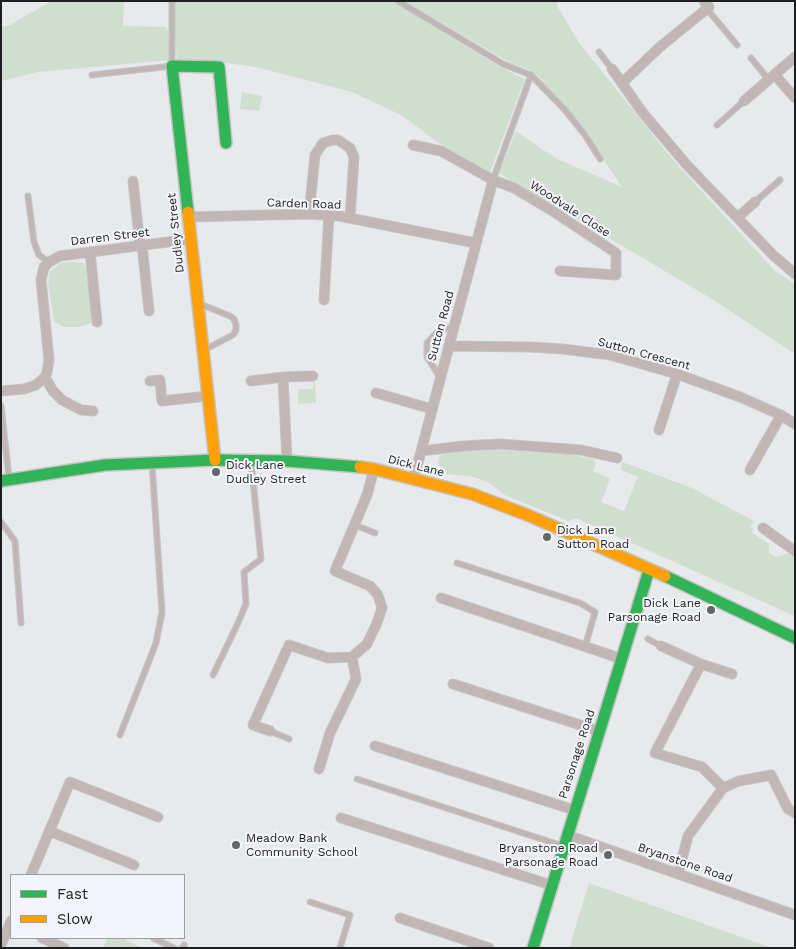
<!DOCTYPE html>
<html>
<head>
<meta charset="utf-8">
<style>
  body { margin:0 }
  #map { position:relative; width:796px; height:949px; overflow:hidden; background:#e7e9eb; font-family:"Work Sans",sans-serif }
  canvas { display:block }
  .frame { position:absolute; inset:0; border:2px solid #1d1e1f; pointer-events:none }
  .legend { position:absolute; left:10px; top:874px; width:175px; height:65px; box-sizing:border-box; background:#f4f5fa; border:1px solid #9e9fa2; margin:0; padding:6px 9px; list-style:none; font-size:15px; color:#1d1e1f }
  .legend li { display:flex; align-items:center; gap:10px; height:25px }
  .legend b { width:25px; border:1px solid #9e9fa2 }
</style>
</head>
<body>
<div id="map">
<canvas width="796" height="949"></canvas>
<div class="frame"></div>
<ul class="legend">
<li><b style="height:6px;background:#30b455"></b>Fast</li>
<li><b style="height:6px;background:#ff9f0a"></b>Slow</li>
</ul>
</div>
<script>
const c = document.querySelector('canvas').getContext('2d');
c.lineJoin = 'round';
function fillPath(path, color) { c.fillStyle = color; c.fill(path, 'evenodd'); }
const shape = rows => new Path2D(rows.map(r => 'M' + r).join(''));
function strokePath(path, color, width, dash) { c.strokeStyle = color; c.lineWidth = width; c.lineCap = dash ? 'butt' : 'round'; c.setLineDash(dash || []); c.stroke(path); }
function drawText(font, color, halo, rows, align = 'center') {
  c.font = font + ' "Work Sans",sans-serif'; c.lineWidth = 4; c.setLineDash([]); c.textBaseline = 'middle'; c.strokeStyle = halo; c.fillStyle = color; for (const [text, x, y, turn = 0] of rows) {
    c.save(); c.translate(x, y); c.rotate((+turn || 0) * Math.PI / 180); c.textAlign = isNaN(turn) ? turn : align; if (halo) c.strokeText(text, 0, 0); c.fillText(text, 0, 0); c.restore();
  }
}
fillPath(shape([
  [51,1,124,1,123,26,165,27,168,31,170,60,38,72,1,81,1,27,10,25],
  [175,1,392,1,498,66,525,79,490,172,440,144,401,115,352,92,260,68,215,61,177,59,174,27],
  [405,1,558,1,557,6,580,44,674,161,774,270,795,284,795,354,712,299,499,173,516,131,555,158,622,187,577,120,537,75,530,70,507,61],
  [242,92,262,96,259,111,240,109],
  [73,262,84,263,88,276,91,304,91,323,78,327,64,327,54,321,48,282,50,271,61,263],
  [313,380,315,380,316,403,298,404,298,389,313,389],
  [497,450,568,454,594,459,596,464,593,471,610,479,601,502,624,511,638,477,621,470,622,462,692,488,754,521,750,527,753,528,752,533,769,544,769,553,776,557,786,554,795,554,795,616,576,518,568,521,505,495,488,482,470,476,451,475,444,473,438,463,439,457,444,454,463,451],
  [589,883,772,948,569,948],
  [108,938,127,938,126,940,141,948,103,948]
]), '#d0ded0');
const lane = shape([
  [398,1,503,64,531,75,493,180],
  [707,9,737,45],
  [599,52,612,69],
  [751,58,769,80],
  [92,75,172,66,172,1],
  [531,75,565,110,585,135,600,159],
  [717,125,744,101],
  [28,196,34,242,39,255,49,262],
  [755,202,780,180],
  [200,304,230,316,234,319,236,325,236,330,233,335,204,350],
  [440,377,427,357,427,343,437,332,454,326],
  [1,406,9,478],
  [1,522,15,541,21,623],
  [355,525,375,533],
  [457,563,580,603,595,612,585,647],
  [648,639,661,646],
  [213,675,238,623,246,604,244,572,261,559,251,461],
  [270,731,289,739],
  [120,735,156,643,162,612,152,464],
  [357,779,563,846],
  [310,902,350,915,340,948],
  [153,938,174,948],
  [182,948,184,945]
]);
const street = shape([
  [612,69,643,113,686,164,773,255,795,274],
  [775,75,795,98],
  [622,83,661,46,709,7,704,1],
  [744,101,795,57],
  [413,145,441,151,493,180,514,188,551,210,616,253,616,275,560,271],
  [133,181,140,246],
  [309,214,315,155,323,143,333,140,338,140,350,148,354,157,350,218],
  [188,217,309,214,339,216,476,243],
  [738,217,755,202],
  [142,245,149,311],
  [90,252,97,322],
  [324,300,329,215],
  [449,346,530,347,563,349,610,355,677,374,740,397,781,415,795,424],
  [45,377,53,391,62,400,81,410,93,411],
  [283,377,313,376],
  [150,381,160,380,162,401,207,396],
  [251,381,283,377,287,461],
  [1,391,24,389,36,385,45,377,47,372,49,360,41,280,44,267,49,262,60,256,191,239],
  [376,393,432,409],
  [659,430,677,374],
  [421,451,463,446,500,444,581,450,617,458],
  [750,470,781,415],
  [414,478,493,180],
  [763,528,795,551],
  [441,598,622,659],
  [661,646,701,664,732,674],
  [701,664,655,753,702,767,723,788],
  [453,684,599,731],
  [270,731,253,725,289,645,328,658,352,657],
  [375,746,574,810],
  [319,769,330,733,356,679,352,657,367,644,377,623,382,608,378,595,370,586,335,571,367,495,374,469],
  [341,818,551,885],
  [49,831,134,865],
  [567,835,795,915],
  [678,874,688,836,723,788,739,781,771,775,788,809,795,813],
  [31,875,70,782,158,817],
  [400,918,489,948],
  [42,938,64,948],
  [1,945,11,921]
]);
const fast = shape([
  [188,212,172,66,219,67,226,143],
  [1,481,105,465,215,460,287,461,360,467],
  [665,576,795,638],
  [533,948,649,570]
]);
const slow = shape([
  [188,212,215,460],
  [360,467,374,469,472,494,530,516,665,576]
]);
strokePath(lane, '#c3c4c5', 7);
strokePath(street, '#c3c4c5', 11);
strokePath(fast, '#c3c4c5', 14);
strokePath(slow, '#c3c4c5', 14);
strokePath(lane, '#c2b5b5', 4.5);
strokePath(street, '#c2b5b5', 9);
strokePath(fast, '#30b455', 11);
strokePath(slow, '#ff9f0a', 11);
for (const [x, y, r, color] of [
  [216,472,5,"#646566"],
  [547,537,5,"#646566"],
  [711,610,5,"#646566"],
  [236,845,5,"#646566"],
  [608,855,5,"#646566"]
]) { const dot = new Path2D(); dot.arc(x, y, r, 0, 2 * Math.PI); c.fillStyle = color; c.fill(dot); strokePath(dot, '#f4f5fa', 2); }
drawText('12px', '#1d1e1f', '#f4f5fa', [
  ["Carden Road",304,204,2],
  ["Woodvale Close",570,209,33],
  ["Dudley Street",176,233,-96],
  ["Darren Street",110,237,-7],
  ["Sutton Road",441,326,-75],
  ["Sutton Crescent",644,354,15],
  ["Dick Lane",416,466,14],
  ["Parsonage Road",577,754,-72],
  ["Bryanstone Road",685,863,19]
]);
drawText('12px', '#1d1e1f', '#f4f5fa', [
  ["Dick Lane",226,465],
  ["Dudley Street",226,479],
  ["Dick Lane",557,530],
  ["Sutton Road",557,544],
  ["Dick Lane",701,603,"right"],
  ["Parsonage Road",701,617,"right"],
  ["Meadow Bank",246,838],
  ["Community School",246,852],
  ["Bryanstone Road",598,848,"right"],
  ["Parsonage Road",598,862,"right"]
], 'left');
</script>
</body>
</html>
